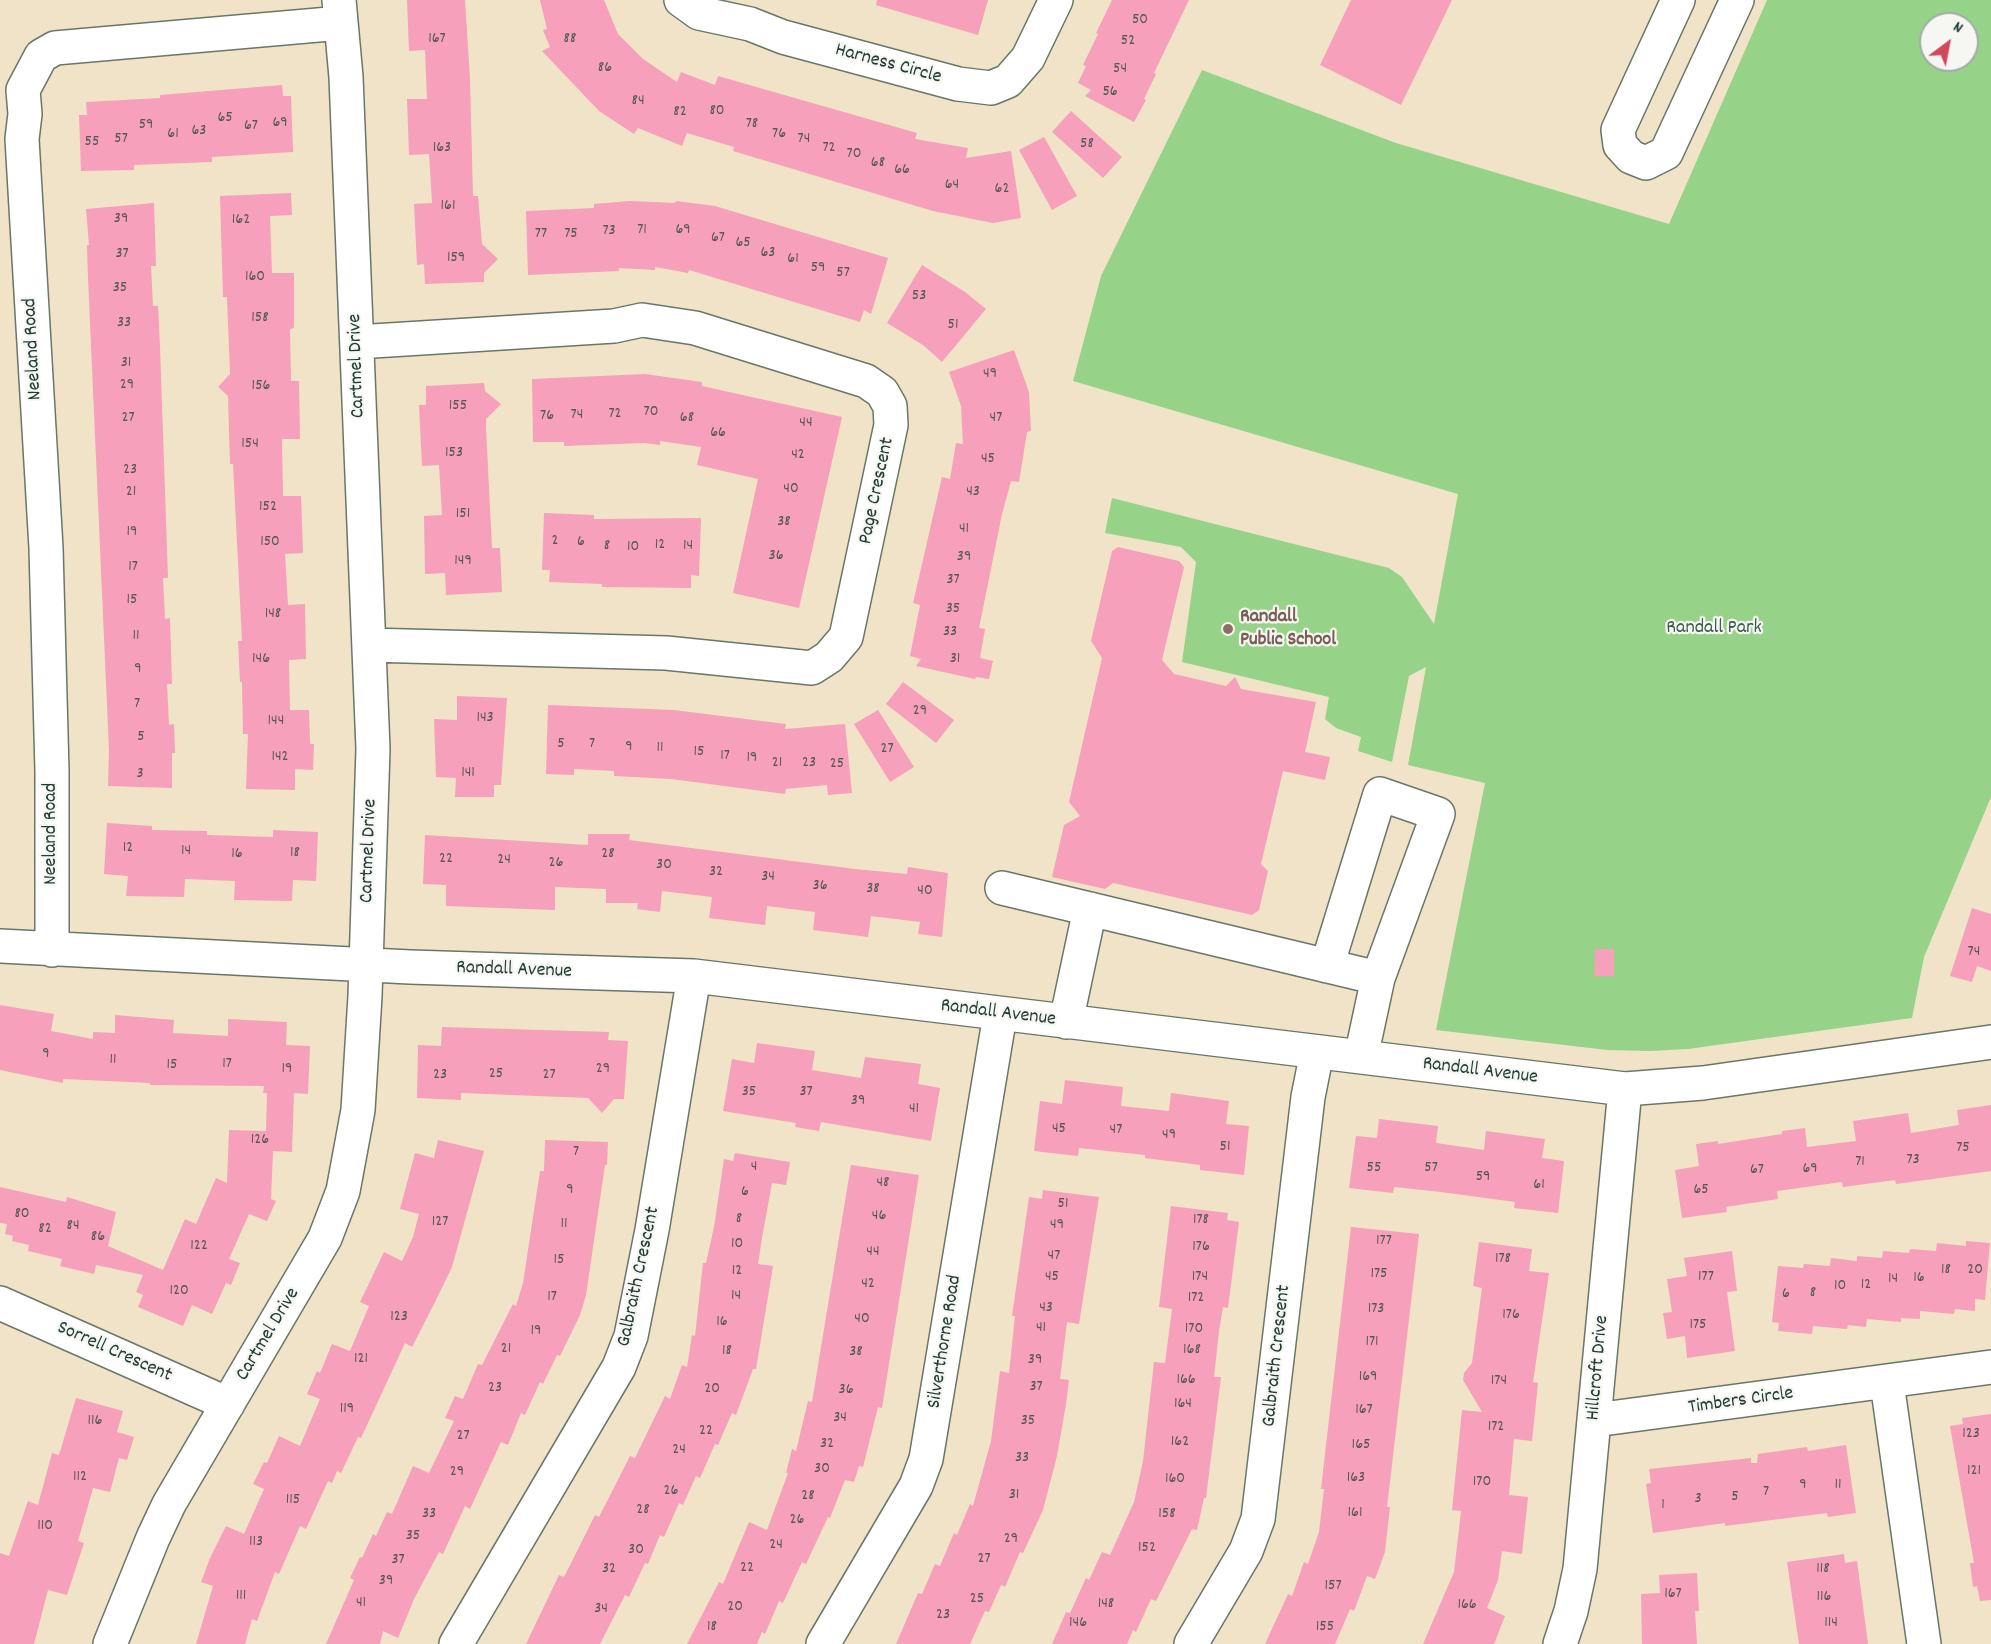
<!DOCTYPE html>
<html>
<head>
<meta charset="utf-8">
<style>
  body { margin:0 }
  #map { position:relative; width:1991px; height:1644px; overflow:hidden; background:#f0e3c8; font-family:Dekko,sans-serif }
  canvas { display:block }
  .north { position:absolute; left:1919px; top:12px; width:60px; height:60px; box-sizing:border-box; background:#f6f6f2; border:2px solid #a0aca6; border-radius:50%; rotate:32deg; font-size:16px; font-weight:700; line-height:24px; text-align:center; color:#1f3d34 }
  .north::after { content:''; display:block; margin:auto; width:21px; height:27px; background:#d1495b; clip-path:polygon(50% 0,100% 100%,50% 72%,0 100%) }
</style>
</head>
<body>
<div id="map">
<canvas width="1991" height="1644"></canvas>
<div class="north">N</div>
</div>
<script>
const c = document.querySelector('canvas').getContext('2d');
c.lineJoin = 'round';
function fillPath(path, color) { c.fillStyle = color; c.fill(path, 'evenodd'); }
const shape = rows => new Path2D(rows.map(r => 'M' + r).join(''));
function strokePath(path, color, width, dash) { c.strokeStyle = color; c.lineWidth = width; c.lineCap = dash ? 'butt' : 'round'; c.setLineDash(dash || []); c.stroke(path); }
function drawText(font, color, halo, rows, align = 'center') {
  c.font = font + ' Dekko,sans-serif'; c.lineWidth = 4.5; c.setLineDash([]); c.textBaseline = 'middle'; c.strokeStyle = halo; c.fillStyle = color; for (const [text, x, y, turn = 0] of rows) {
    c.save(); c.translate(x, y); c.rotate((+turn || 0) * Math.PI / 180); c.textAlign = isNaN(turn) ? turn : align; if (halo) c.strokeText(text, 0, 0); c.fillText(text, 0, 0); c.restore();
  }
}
fillPath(shape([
  [1767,0,1991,0,1991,797,1924,957,1912,1018,1688,1049,1651,1051,1607,1050,1436,1030,1485,783,1408,765,1426,667,1409,676,1392,762,1358,751,1361,737,1336,728,1325,719,1329,697,1182,662,1196,562,1181,547,1105,533,1112,498,1389,568,1402,577,1434,624,1458,494,1073,381,1101,276,1202,70,1396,143,1669,224],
  [1931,24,1967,24,1967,60,1931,60]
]), '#96d388');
fillPath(shape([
  [407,0,465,0,470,79,473,196,478,196,482,244,498,259,484,273,484,282,425,284,424,264,417,265,414,204,432,203,429,154,409,155,407,99,427,99,425,50,409,51],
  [540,0,604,0,618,34,643,59,677,82,681,72,715,85,718,76,917,133,915,139,968,148,966,158,1011,151,1021,218,993,223,933,211,733,151,734,147,687,133,682,146,638,128,634,134,599,111,542,51,550,47,543,30,547,29],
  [877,0,988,0,978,35,876,5],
  [1112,0,1189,0,1154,73,1156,74,1144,99,1146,100,1134,122,1085,96,1091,90,1078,83,1086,66,1083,65,1098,34,1096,33],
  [1351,0,1452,0,1401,105,1320,65],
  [282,85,283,96,291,96,293,152,212,157,212,162,134,165,134,170,81,171,79,115,87,115,86,102,160,98,160,95],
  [1071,111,1122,157,1103,178,1052,132],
  [1044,137,1077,196,1052,210,1019,150],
  [291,193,292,215,270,216,272,273,294,273,294,328,290,329,291,381,299,381,300,439,282,439,283,496,301,496,303,553,285,554,288,605,305,604,306,659,289,660,290,710,309,710,310,744,314,744,313,770,295,769,295,790,246,789,248,734,243,734,242,682,240,682,238,641,242,641,233,464,230,464,228,396,218,387,230,374,227,297,223,297,220,196],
  [630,201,675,203,676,201,715,206,888,258,871,314,864,310,860,322,689,270,688,273,655,267,655,270,619,268,619,271,528,275,526,211,594,208,594,204],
  [154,203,156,266,151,266,153,306,158,306,160,347,168,578,163,578,165,619,170,618,172,684,167,684,169,725,174,724,175,753,172,753,172,788,108,786,109,750,88,278,87,245,89,245,86,209],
  [922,265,965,292,986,309,942,362,923,345,887,323],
  [1014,350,1029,392,1031,431,1027,432,1019,482,1011,481,1002,514,979,628,985,629,980,658,993,661,989,679,976,677,975,679,916,666,921,659,910,656,920,605,913,603,942,477,950,479,956,443,963,444,961,406,949,372],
  [645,374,702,382,702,386,842,417,799,608,733,593,758,479,697,465,701,447,660,441,660,445,645,443,564,446,564,442,533,442,532,379],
  [484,383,485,391,501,404,486,419,486,428,492,548,500,548,502,592,446,595,445,573,425,574,424,516,442,515,439,465,422,466,419,405,426,405,426,386],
  [544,513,594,515,594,519,701,518,699,576,691,575,691,588,602,587,602,584,549,582,550,570,542,570],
  [1118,547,1179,561,1184,567,1162,660,1174,674,1226,686,1235,677,1241,689,1316,702,1305,752,1330,757,1325,780,1283,771,1261,864,1268,871,1259,910,1252,915,1113,883,1105,889,1052,877,1064,825,1080,816,1069,802,1102,658,1091,641,1112,551],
  [903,682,954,720,936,743,886,704],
  [457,696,507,698,501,785,494,785,494,797,455,797,456,778,436,777,434,719,457,720],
  [548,705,674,710,786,724,785,729,845,724,852,793,828,795,827,785,786,789,785,794,671,779,614,776,614,771,574,769,574,775,546,774],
  [878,710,914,767,890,782,854,724],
  [107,823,152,826,152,830,207,831,207,835,273,837,273,830,318,832,316,881,293,880,292,901,234,900,235,881,185,879,184,897,126,896,128,876,104,874],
  [588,834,630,834,629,840,855,869,907,874,908,867,948,873,942,937,918,934,920,922,871,916,868,937,813,930,815,912,767,906,765,925,709,918,712,897,662,891,660,912,637,909,638,903,606,903,606,889,555,887,555,910,446,906,446,885,423,884,425,835,588,845],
  [1972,908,1991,914,1991,971,1977,966,1972,982,1950,976],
  [1595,949,1614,949,1614,976,1594,976],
  [0,1005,54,1014,51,1031,93,1039,93,1032,115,1033,115,1015,174,1020,173,1033,228,1036,228,1019,287,1022,286,1045,310,1046,308,1094,294,1093,292,1152,273,1151,271,1199,276,1201,267,1221,249,1214,229,1259,240,1263,231,1285,226,1283,212,1314,192,1305,183,1326,138,1307,143,1295,136,1292,143,1275,96,1265,94,1274,60,1266,62,1259,28,1251,29,1245,12,1241,13,1236,5,1234,7,1224,0,1223,0,1187,66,1202,67,1197,116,1212,108,1246,163,1270,185,1219,196,1224,216,1178,227,1183,229,1130,266,1131,267,1093,263,1093,264,1086,150,1085,150,1083,63,1079,63,1083,0,1070],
  [442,1027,609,1032,608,1040,628,1041,624,1099,614,1099,602,1113,588,1098,461,1093,461,1100,417,1098,418,1045,441,1046],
  [757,1043,815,1051,812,1070,861,1078,865,1057,921,1064,918,1084,940,1088,931,1141,821,1122,819,1131,795,1127,796,1123,723,1111,732,1059,754,1063],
  [1065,1080,1123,1087,1121,1106,1169,1111,1171,1093,1229,1101,1226,1124,1249,1126,1244,1175,1200,1170,1200,1165,1145,1158,1145,1155,1079,1148,1078,1156,1034,1151,1040,1101,1062,1104],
  [1991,1105,1991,1171,1896,1184,1895,1180,1843,1187,1842,1182,1777,1191,1778,1199,1726,1207,1727,1212,1682,1218,1675,1170,1699,1166,1696,1144,1718,1141,1718,1144,1782,1134,1782,1131,1805,1128,1807,1147,1856,1141,1853,1121,1908,1113,1911,1133,1959,1125,1957,1110],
  [1379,1119,1438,1126,1436,1143,1484,1150,1486,1131,1545,1139,1542,1158,1564,1161,1558,1213,1514,1208,1515,1202,1441,1192,1394,1187,1393,1193,1349,1188,1356,1136,1377,1138],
  [438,1140,484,1151,452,1267,436,1300,412,1347,405,1343,361,1438,358,1437,341,1473,337,1471,332,1483,328,1481,306,1529,300,1526,279,1574,275,1572,257,1621,252,1619,245,1644,196,1644,213,1586,201,1582,210,1558,226,1526,244,1534,264,1489,253,1484,264,1462,267,1463,279,1436,300,1446,320,1399,307,1394,317,1371,320,1373,332,1344,350,1351,369,1306,360,1302,384,1252,402,1261,413,1237,419,1214,400,1209,415,1153,434,1158],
  [545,1140,608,1142,607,1165,605,1165,586,1295,580,1315,560,1356,557,1355,543,1384,540,1382,525,1415,521,1413,508,1445,501,1442,470,1509,465,1506,443,1554,439,1552,414,1599,398,1638,383,1631,380,1644,326,1644,354,1580,350,1578,360,1557,362,1558,373,1534,376,1536,387,1512,392,1514,413,1466,429,1473,454,1421,445,1418,455,1396,463,1399,478,1364,482,1365,513,1304,516,1306,523,1283,540,1171,544,1171],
  [735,1153,790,1162,786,1185,772,1183,762,1238,758,1264,773,1266,756,1369,753,1369,736,1415,732,1413,718,1445,715,1444,700,1478,696,1476,683,1505,679,1503,664,1537,660,1535,648,1564,645,1563,629,1597,625,1595,600,1644,526,1644,559,1575,564,1577,595,1515,599,1517,630,1456,635,1458,665,1396,670,1399,682,1365,687,1367,692,1335,695,1336,703,1263,706,1263,714,1227,724,1159,733,1161],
  [851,1165,919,1175,882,1408,878,1407,863,1467,859,1466,854,1482,845,1480,830,1518,828,1517,806,1564,802,1562,783,1603,779,1601,765,1634,762,1632,757,1644,687,1644,719,1582,723,1584,749,1522,767,1530,788,1473,786,1473,792,1449,796,1451,808,1401,812,1402],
  [1043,1190,1099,1197,1079,1324,1067,1322,1060,1379,1069,1380,1066,1404,1057,1456,1043,1510,1023,1553,1020,1552,1005,1587,1001,1585,989,1612,985,1611,970,1644,896,1644,918,1593,922,1594,935,1564,940,1566,954,1533,957,1535,970,1504,973,1506,991,1441,1000,1371,1009,1373,1015,1316,1012,1316,1029,1197,1042,1199],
  [1171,1206,1228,1213,1227,1220,1239,1222,1228,1308,1223,1307,1219,1331,1214,1377,1221,1377,1206,1498,1204,1498,1197,1530,1192,1529,1156,1601,1151,1599,1136,1632,1133,1630,1127,1644,1052,1644,1066,1612,1070,1613,1086,1578,1089,1580,1102,1552,1110,1555,1134,1502,1143,1461,1154,1362,1165,1363,1172,1309,1159,1307],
  [1351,1227,1419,1234,1387,1507,1390,1507,1385,1552,1375,1579,1367,1576,1354,1611,1350,1609,1335,1644,1265,1644,1288,1594,1292,1596,1304,1562,1308,1564,1319,1532,1324,1489,1321,1489],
  [1966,1241,1990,1243,1985,1300,1975,1299,1975,1311,1955,1309,1954,1314,1920,1311,1920,1319,1901,1318,1901,1322,1867,1319,1866,1327,1848,1325,1847,1329,1813,1326,1812,1334,1778,1331,1779,1323,1772,1322,1778,1266,1803,1268,1804,1264,1830,1266,1831,1258,1857,1261,1857,1256,1882,1258,1883,1251,1909,1253,1910,1249,1936,1251,1937,1243,1966,1246],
  [1479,1242,1532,1249,1529,1271,1549,1273,1533,1382,1538,1383,1532,1441,1514,1439,1509,1495,1528,1497,1522,1554,1502,1551,1498,1580,1487,1608,1505,1616,1494,1644,1423,1644,1454,1572,1461,1511,1452,1510,1462,1410,1482,1412,1463,1380,1464,1373,1472,1363,1482,1288,1473,1286],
  [1732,1251,1737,1291,1727,1292,1735,1351,1687,1358,1685,1336,1667,1339,1663,1313,1672,1312,1667,1279,1687,1276,1684,1258],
  [76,1398,123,1411,117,1432,134,1437,127,1460,119,1458,110,1492,93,1488,78,1541,84,1543,67,1595,48,1590,34,1644,0,1644,0,1553,9,1556,28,1501,38,1505,52,1453,59,1455],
  [1991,1414,1991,1600,1980,1601,1977,1586,1973,1587,1970,1563,1974,1563,1950,1426,1963,1424,1962,1418],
  [1846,1445,1856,1513,1828,1517,1827,1513,1725,1526,1725,1523,1653,1533,1646,1484,1651,1483,1649,1469,1751,1458,1751,1463,1757,1463,1758,1454,1807,1447,1808,1451],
  [1844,1554,1845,1563,1857,1561,1868,1644,1799,1644,1787,1562],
  [1697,1573,1699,1611,1695,1611,1697,1644,1642,1644,1641,1594,1660,1593,1659,1575]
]), '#f6a0bb');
const minor = shape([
  [681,0,699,13,750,24,783,37,958,84,991,88,1008,81,1028,58,1056,0],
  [1678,0,1618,130,1620,145,1631,157,1646,163,1666,153,1737,0],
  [357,342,614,326,642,320,695,328,866,381,882,392,890,406,891,425,846,637,829,657,812,668,666,653,369,645],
  [1002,888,1378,978,1361,1057],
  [0,946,410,967,694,976,1625,1089,1703,1083,1991,1042],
  [52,950,52,771,46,548,22,139,25,114,23,90,41,56,55,48,341,23],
  [1327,966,1380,794,1438,814,1378,978],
  [1066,1022,1090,909],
  [0,1303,228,1404],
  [1887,1383,1924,1644],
  [1595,1420,1991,1367],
  [110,1644,153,1538,169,1504,325,1238,343,1191,358,1110,365,996,373,749,346,77,339,0],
  [456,1644,619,1367,631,1336,652,1230,694,976],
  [823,1644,916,1486,926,1459,1000,1015],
  [1191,1644,1246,1551,1258,1519,1308,1097,1317,1052],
  [1560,1644,1571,1611,1580,1569,1625,1089]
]);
strokePath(minor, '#687768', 36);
strokePath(minor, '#fff', 33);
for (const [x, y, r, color] of [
  [1228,629,6,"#8d6e63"]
]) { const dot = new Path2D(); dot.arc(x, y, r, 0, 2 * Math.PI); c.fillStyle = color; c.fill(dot); strokePath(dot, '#f6f6f2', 2); }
drawText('16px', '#555656', null, [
  ["50",1140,21],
  ["167",437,40],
  ["88",570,40],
  ["52",1128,42],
  ["86",605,69],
  ["54",1120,70],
  ["56",1110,93],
  ["84",638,102],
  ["80",717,112],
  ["82",680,113],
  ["65",225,119],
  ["69",280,124],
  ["78",752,125],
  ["59",146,126],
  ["67",251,127],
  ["63",199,132],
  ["61",173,135],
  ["76",779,135],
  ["57",121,140],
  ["74",804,140],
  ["55",92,143],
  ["58",1087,145],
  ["163",442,149],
  ["72",829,149],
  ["70",854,155],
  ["68",878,164],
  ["66",902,171],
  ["64",952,186],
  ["62",1002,190],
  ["161",448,207],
  ["39",121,220],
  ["162",241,221],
  ["71",642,231],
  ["69",683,231],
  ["73",609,232],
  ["77",541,235],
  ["75",571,235],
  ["67",718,239],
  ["65",743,244],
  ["63",768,254],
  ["37",122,255],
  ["159",456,259],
  ["61",793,260],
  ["59",818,269],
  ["57",843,274],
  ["160",255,278],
  ["35",120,289],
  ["53",919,297],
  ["158",260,319],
  ["33",124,324],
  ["51",953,326],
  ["31",126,364],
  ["49",990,375],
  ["29",127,386],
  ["156",261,387],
  ["155",458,407],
  ["70",651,413],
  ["72",615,415],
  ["74",577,416],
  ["76",547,417],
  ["27",128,419],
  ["68",687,419],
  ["47",996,419],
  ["44",806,424],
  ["66",718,434],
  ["154",250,445],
  ["153",454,454],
  ["42",798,456],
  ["45",988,460],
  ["23",130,471],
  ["40",791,490],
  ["21",131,493],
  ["43",973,493],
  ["152",268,508],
  ["151",463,515],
  ["38",784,523],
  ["41",964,530],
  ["19",132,533],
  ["2",555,542],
  ["150",270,543],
  ["6",581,543],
  ["12",660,546],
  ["8",607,547],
  ["14",688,547],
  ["10",633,548],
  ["36",776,557],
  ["39",964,558],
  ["149",463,562],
  ["17",133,568],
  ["37",953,581],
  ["15",132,601],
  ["35",953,610],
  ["148",273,615],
  ["33",950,633],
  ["11",136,637],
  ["146",261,660],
  ["31",955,660],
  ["9",138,670],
  ["7",137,705],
  ["29",920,712],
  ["143",485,719],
  ["144",276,722],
  ["5",141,738],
  ["5",561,745],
  ["7",592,745],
  ["9",629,748],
  ["11",660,749],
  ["27",887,750],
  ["15",699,753],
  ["17",725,757],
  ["142",280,758],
  ["19",752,759],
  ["21",777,764],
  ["23",809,764],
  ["25",837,765],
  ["141",468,774],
  ["3",140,775],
  ["12",128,849],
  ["14",186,852],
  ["18",295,854],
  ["16",237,855],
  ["28",608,855],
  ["22",446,860],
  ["24",504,861],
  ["26",556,864],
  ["30",664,866],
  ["32",716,873],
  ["34",768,878],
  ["36",820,887],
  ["38",873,890],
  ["40",925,892],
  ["74",1974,953],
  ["9",46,1055],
  ["11",113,1061],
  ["17",227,1065],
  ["15",172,1066],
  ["19",287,1070],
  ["29",603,1070],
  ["25",496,1075],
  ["23",440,1076],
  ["27",549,1076],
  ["35",749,1093],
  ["37",806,1093],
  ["39",858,1102],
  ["41",914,1110],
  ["45",1059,1130],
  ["47",1116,1131],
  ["49",1169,1136],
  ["126",260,1141],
  ["51",1225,1148],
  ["75",1963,1149],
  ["7",576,1153],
  ["73",1913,1161],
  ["71",1860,1163],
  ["4",754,1168],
  ["55",1374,1169],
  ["57",1431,1169],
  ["69",1810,1170],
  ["67",1757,1171],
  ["59",1483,1178],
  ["48",883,1184],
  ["61",1539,1186],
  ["9",570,1191],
  ["65",1701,1191],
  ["6",745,1193],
  ["51",1063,1205],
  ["80",22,1215],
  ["46",879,1217],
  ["8",739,1220],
  ["178",1201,1221],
  ["127",440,1223],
  ["11",564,1225],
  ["49",1057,1226],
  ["84",73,1227],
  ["82",45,1230],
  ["86",98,1238],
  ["177",1384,1242],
  ["10",737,1245],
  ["122",199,1247],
  ["176",1201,1248],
  ["44",873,1253],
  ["47",1054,1257],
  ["178",1503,1260],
  ["15",559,1261],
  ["18",1946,1271],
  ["20",1975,1271],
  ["12",737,1272],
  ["175",1379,1275],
  ["45",1052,1278],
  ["174",1200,1278],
  ["177",1706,1278],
  ["16",1919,1279],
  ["14",1893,1280],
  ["42",868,1285],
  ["12",1866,1286],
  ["10",1840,1287],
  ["120",179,1292],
  ["8",1813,1294],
  ["6",1786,1295],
  ["14",736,1297],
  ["17",552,1298],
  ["172",1196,1299],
  ["43",1046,1309],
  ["173",1376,1310],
  ["176",1511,1316],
  ["123",399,1318],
  ["40",862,1320],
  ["16",722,1323],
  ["175",1698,1326],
  ["41",1041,1329],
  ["170",1194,1330],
  ["19",536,1332],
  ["171",1372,1343],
  ["21",506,1350],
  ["168",1192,1351],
  ["18",727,1352],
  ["38",856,1353],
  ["121",361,1360],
  ["39",1035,1361],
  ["169",1368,1378],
  ["166",1186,1381],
  ["174",1499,1382],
  ["37",1036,1388],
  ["23",495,1389],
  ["20",712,1390],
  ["36",846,1391],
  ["164",1183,1405],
  ["119",347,1410],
  ["167",1364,1411],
  ["34",840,1419],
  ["116",95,1422],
  ["35",1028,1422],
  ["172",1496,1428],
  ["22",706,1432],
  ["123",1971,1435],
  ["27",463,1437],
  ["162",1180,1443],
  ["32",827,1445],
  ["165",1361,1446],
  ["24",679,1451],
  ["33",1022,1459],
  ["30",822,1470],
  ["121",1974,1472],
  ["29",457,1473],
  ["112",80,1478],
  ["163",1356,1479],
  ["160",1175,1480],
  ["170",1482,1483],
  ["9",1803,1486],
  ["11",1838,1486],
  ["26",671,1492],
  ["7",1766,1493],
  ["31",1014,1496],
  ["28",808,1497],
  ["5",1735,1498],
  ["3",1698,1500],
  ["115",293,1501],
  ["1",1663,1506],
  ["28",643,1511],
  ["161",1355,1514],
  ["33",429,1515],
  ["158",1167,1515],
  ["26",797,1521],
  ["110",45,1527],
  ["35",413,1537],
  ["29",1011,1540],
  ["113",256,1543],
  ["24",776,1546],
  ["152",1147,1549],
  ["30",636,1551],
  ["27",984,1560],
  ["37",398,1561],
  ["22",747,1569],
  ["32",609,1570],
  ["118",1823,1570],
  ["39",386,1582],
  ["157",1333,1587],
  ["167",1673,1595],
  ["111",241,1597],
  ["116",1824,1598],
  ["25",977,1600],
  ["41",361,1604],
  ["148",1106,1605],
  ["166",1467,1606],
  ["20",735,1608],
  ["34",601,1610],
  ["23",943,1616],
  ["146",1078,1624],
  ["114",1831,1624],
  ["18",712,1628],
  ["155",1325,1628]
]);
drawText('20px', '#1f3d34', '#f6f6f2', [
  ["Harness Circle",888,65,15],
  ["Neeland Road",34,349,-93],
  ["Cartmel Drive",358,366,-92],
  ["Page Crescent",878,491,-78],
  ["Neeland Road",52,834,-90],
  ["Cartmel Drive",370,851,-88],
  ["Randall Avenue",514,971,2],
  ["Randall Avenue",998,1014,7],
  ["Randall Avenue",1480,1072,7],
  ["Galbraith Crescent",640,1277,-78],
  ["Cartmel Drive",269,1335,-59],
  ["Silverthorne Road",946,1342,-81],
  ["Sorrell Crescent",114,1353,24],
  ["Galbraith Crescent",1278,1356,-84],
  ["Hillcroft Drive",1599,1368,-85],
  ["Timbers Circle",1741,1402,-8]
]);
drawText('bold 20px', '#785e54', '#f6f6f2', [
  ["Randall",1240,618],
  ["Public School",1240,641]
], 'left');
drawText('20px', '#375b45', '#f6f6f2', [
  ["Randall Park",1714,629]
]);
</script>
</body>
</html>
